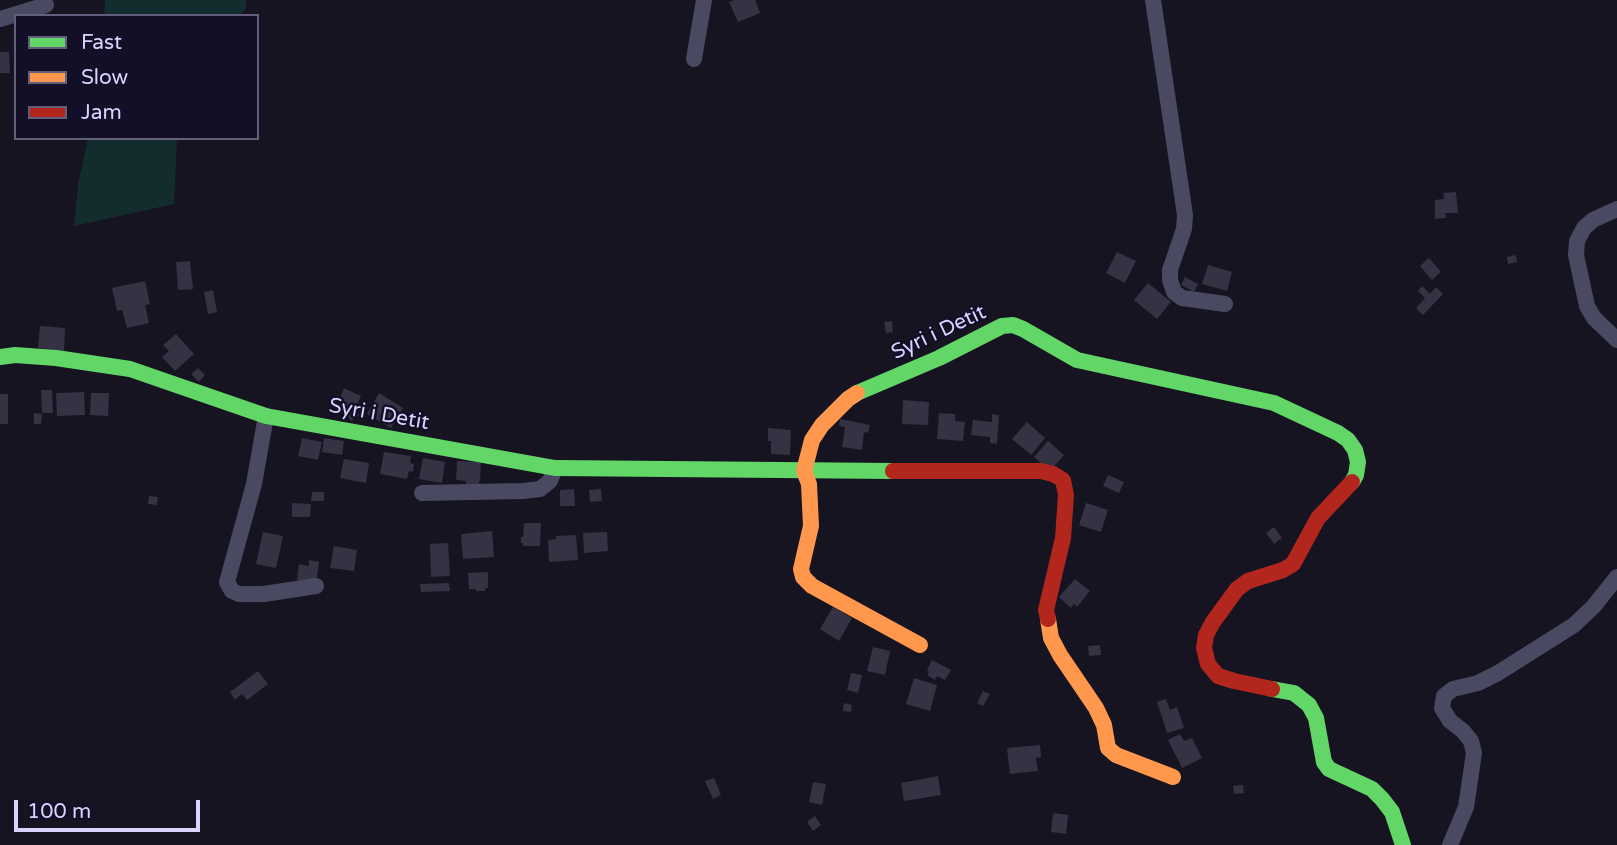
<!DOCTYPE html>
<html>
<head>
<meta charset="utf-8">
<style>
  body { margin:0 }
  #map { position:relative; width:1617px; height:845px; overflow:hidden; background:#161421; font-family:"Varela Round",sans-serif }
  canvas { display:block }
  .legend { position:absolute; left:14px; top:14px; width:245px; height:126px; box-sizing:border-box; background:#130f26; border:2px solid #625e7d; margin:0; padding:9px 12px; list-style:none; font-size:21px; color:#d9d4ff }
  .legend li { display:flex; align-items:center; gap:14px; height:35px }
  .legend b { width:35px; border:2px solid #625e7d }
  .scale { position:absolute; left:14px; top:800px; width:186px; height:32px; box-sizing:border-box; border:4px solid #d9d4ff; border-top:0; padding-left:9px; font-size:21px; line-height:24px; white-space:nowrap; color:#d9d4ff; -webkit-text-stroke:5px #130f26; paint-order:stroke }
</style>
</head>
<body>
<div id="map">
<canvas width="1617" height="845"></canvas>
<ul class="legend">
<li><b style="height:9px;background:#63d668"></b>Fast</li>
<li><b style="height:9px;background:#ff974d"></b>Slow</li>
<li><b style="height:9px;background:#b3261e"></b>Jam</li>
</ul>
<div class="scale">100 m</div>
</div>
<script>
const c = document.querySelector('canvas').getContext('2d');
c.lineJoin = 'round';
function fillPath(path, color) { c.fillStyle = color; c.fill(path, 'evenodd'); }
const shape = rows => new Path2D(rows.map(r => 'M' + r).join(''));
function strokePath(path, color, width, dash) { c.strokeStyle = color; c.lineWidth = width; c.lineCap = dash ? 'butt' : 'round'; c.setLineDash(dash || []); c.stroke(path); }
function drawText(font, color, halo, rows, align = 'center') {
  c.font = font + ' "Varela Round",sans-serif'; c.lineWidth = 5; c.setLineDash([]); c.textBaseline = 'middle'; c.strokeStyle = halo; c.fillStyle = color; for (const [text, x, y, turn = 0] of rows) {
    c.save(); c.translate(x, y); c.rotate((+turn || 0) * Math.PI / 180); c.textAlign = isNaN(turn) ? turn : align; if (halo) c.strokeText(text, 0, 0); c.fillText(text, 0, 0); c.restore();
  }
}
fillPath(shape([
  [105,0,246,0,246,8,239,16,104,16],
  [88,138,177,138,174,204,74,226,78,185]
]), '#132c2d');
fillPath(shape([
  [734,0,755,0,760,13,738,22,729,2],
  [0,52,9,52,10,73,0,73],
  [1456,192,1458,213,1445,213,1446,218,1435,219,1435,200,1444,199,1443,193],
  [1117,252,1136,261,1125,283,1106,273],
  [1516,255,1517,262,1508,264,1507,257],
  [1429,258,1441,272,1432,280,1420,266],
  [190,261,193,289,178,290,176,262],
  [1208,265,1232,272,1227,291,1202,284],
  [1185,277,1198,284,1194,292,1181,285],
  [145,281,150,304,145,305,149,323,127,328,122,310,117,311,112,288],
  [1148,283,1171,302,1157,319,1134,300],
  [1422,286,1430,294,1436,287,1443,294,1423,315,1416,308,1425,298,1418,291],
  [213,290,217,312,208,314,204,292],
  [892,321,893,332,886,333,884,322],
  [40,326,65,328,64,351,38,348],
  [176,334,194,354,175,371,162,357,169,351,163,345],
  [198,368,205,375,199,382,191,374],
  [344,388,361,396,355,409,360,415,351,421,344,411,336,408],
  [41,390,52,390,53,413,42,413],
  [84,392,85,415,57,416,56,393],
  [91,393,109,393,108,416,90,415],
  [379,393,403,408,391,428,367,414],
  [0,394,8,394,8,424,0,424],
  [903,400,929,402,928,425,902,424],
  [34,413,42,414,41,424,34,424],
  [939,413,955,414,955,421,965,422,963,441,937,439],
  [992,414,999,415,997,444,990,443,990,437,971,435,973,420,992,422],
  [840,419,870,425,868,433,864,432,862,450,842,447,845,427,839,426],
  [1027,422,1045,438,1031,455,1012,439],
  [768,428,791,430,790,455,771,454,771,441,768,441],
  [302,438,322,442,318,460,298,456],
  [324,438,344,441,342,455,322,452],
  [1048,441,1064,455,1050,471,1034,457],
  [384,452,411,456,410,463,414,464,413,472,409,471,407,479,380,474],
  [423,458,445,462,442,483,419,479],
  [344,459,369,463,366,483,340,478],
  [457,461,481,462,480,481,479,481,479,487,466,486,466,481,456,480],
  [1108,475,1124,482,1119,493,1103,486],
  [574,489,575,506,560,506,560,490],
  [601,489,602,501,590,502,589,490],
  [312,492,324,492,324,501,311,501],
  [149,496,158,497,157,505,148,504],
  [292,503,311,504,310,517,292,517],
  [1086,503,1108,510,1101,532,1079,525],
  [524,523,541,523,540,546,523,546,523,543,521,543,521,537,523,537],
  [1274,527,1282,538,1274,544,1266,533],
  [492,531,494,557,463,559,461,534],
  [263,532,283,536,276,568,256,564],
  [607,532,608,551,584,553,583,533],
  [576,535,578,560,549,562,548,540,556,539,556,536],
  [448,543,450,576,431,577,430,544],
  [334,546,357,550,354,571,330,568],
  [309,560,319,562,316,583,297,580,299,564,309,566],
  [488,572,488,588,485,588,485,591,476,591,476,589,469,589,468,573],
  [1075,579,1090,591,1077,607,1074,604,1071,608,1059,597],
  [449,583,450,591,421,592,420,584],
  [833,607,852,618,839,641,820,629],
  [1100,645,1101,655,1089,656,1088,646],
  [873,647,890,651,885,675,867,671],
  [932,660,951,670,945,680,937,676,935,680,927,675,929,672,927,670],
  [258,671,268,684,247,700,242,694,235,700,230,692],
  [851,673,862,675,858,693,847,690],
  [914,678,937,685,930,711,906,704],
  [983,691,990,694,983,706,977,703],
  [1166,699,1170,710,1177,707,1184,728,1167,733,1157,702],
  [844,703,852,705,851,712,843,711],
  [1180,734,1184,741,1192,738,1202,758,1182,768,1168,740],
  [1040,745,1041,757,1036,758,1038,771,1010,774,1007,748],
  [938,776,941,795,904,801,901,783],
  [714,778,721,795,713,799,705,781],
  [813,782,826,784,822,805,809,802],
  [1243,785,1244,793,1234,794,1233,786],
  [1053,813,1068,815,1066,834,1051,832],
  [815,816,821,825,813,831,807,822]
]), '#343243');
strokePath(shape([
  [1153,0,1185,215,1184,229,1170,270,1170,280,1174,292,1182,298,1225,304],
  [0,19,46,5],
  [694,59,704,0],
  [1617,209,1593,220,1584,228,1577,241,1576,255,1587,306,1594,318,1617,340],
  [266,416,254,484,227,582,232,591,239,594,264,594,316,586],
  [422,493,523,491,540,489,550,481,555,468],
  [1450,845,1466,807,1474,753,1471,741,1463,731,1450,721,1442,708,1444,696,1453,689,1478,683,1498,673,1574,625,1594,606,1617,577]
]), '#4a4962', 16);
strokePath(shape([
  [0,357,15,355,56,358,130,369,266,416,555,468,893,471],
  [857,393,939,358,1002,326,1013,325,1023,329,1077,360,1274,403,1338,433,1348,440,1355,450,1358,462,1356,475,1352,482],
  [1272,689,1294,693,1309,705,1316,718,1324,762,1329,769,1372,789,1382,799,1392,812,1403,845]
]), '#63d668', 16);
strokePath(shape([
  [857,393,848,399,822,425,812,440,804,471,809,484,811,526,801,569,803,577,812,586,920,645],
  [1048,619,1051,638,1060,655,1096,708,1104,725,1108,748,1116,755,1173,777]
]), '#ff974d', 16);
strokePath(shape([
  [893,471,1041,471,1053,474,1063,480,1066,495,1063,538,1046,610,1048,619],
  [1272,689,1234,681,1218,676,1208,664,1204,648,1206,635,1213,622,1237,589,1248,581,1283,570,1293,564,1318,518,1352,482]
]), '#b3261e', 16);
drawText('21px', '#d9d4ff', '#130f26', [
  ["Syri i Detit",939,333,-25],
  ["Syri i Detit",379,415,10]
]);
</script>
</body>
</html>
